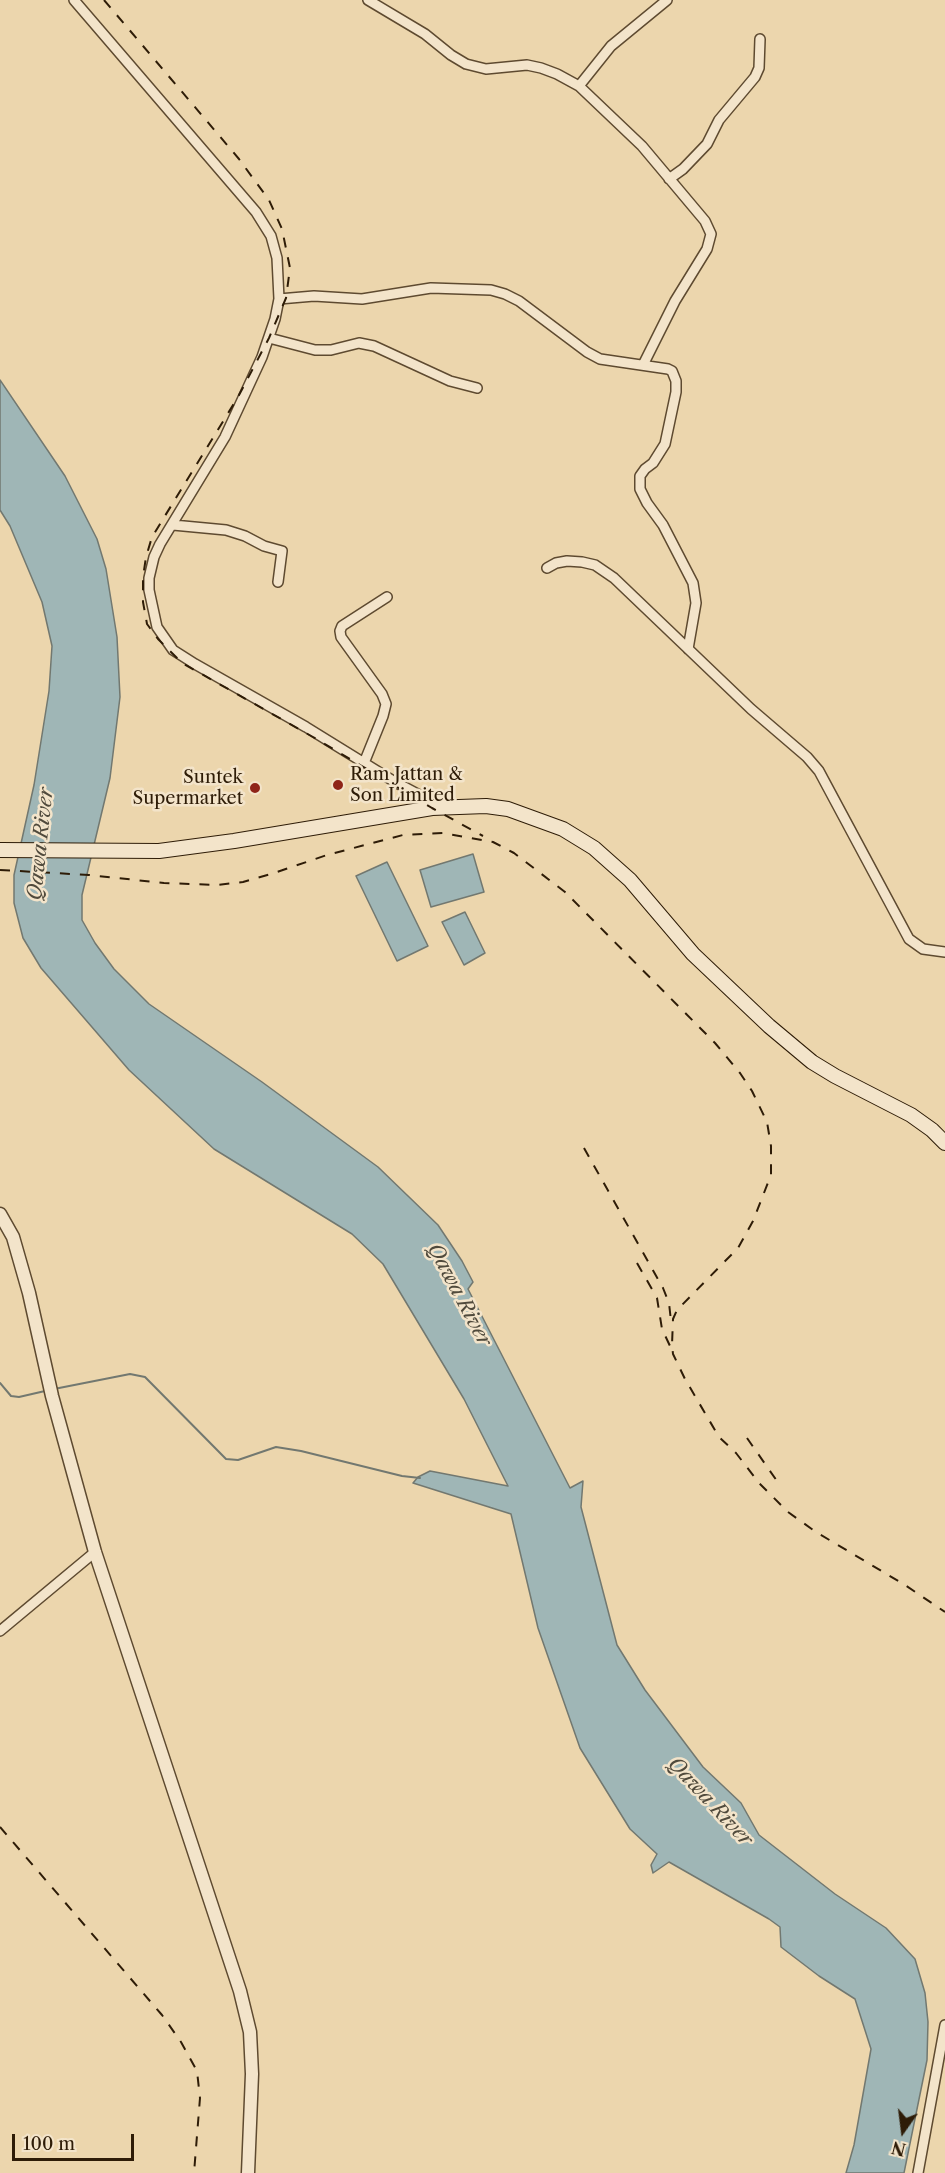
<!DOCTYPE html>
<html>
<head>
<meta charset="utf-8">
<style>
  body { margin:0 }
  #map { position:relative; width:945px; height:2173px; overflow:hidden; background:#ecd6ad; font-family:"Libre Caslon Text",serif }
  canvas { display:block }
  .north { position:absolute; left:873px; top:2101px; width:60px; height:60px; -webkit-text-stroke:4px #f3e4ca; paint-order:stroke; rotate:194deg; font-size:16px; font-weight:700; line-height:24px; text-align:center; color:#2e1c07 }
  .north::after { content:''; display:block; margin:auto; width:21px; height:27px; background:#2e1c07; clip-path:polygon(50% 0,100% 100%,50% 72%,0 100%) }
  .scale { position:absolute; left:12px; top:2134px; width:122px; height:27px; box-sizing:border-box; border:3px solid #2e1c07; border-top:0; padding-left:8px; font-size:18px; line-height:21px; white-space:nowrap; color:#2e1c07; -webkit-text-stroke:4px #f3e4ca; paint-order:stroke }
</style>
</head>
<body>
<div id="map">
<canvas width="945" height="2173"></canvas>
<div class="north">N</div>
<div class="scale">100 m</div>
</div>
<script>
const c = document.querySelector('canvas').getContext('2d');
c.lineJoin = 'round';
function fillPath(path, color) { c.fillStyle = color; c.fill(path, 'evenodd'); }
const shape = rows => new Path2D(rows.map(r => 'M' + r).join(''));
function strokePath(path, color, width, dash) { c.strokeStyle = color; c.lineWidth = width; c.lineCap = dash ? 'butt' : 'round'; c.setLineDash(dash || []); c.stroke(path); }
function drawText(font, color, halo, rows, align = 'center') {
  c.font = font + ' "Libre Caslon Text",serif'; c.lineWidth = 5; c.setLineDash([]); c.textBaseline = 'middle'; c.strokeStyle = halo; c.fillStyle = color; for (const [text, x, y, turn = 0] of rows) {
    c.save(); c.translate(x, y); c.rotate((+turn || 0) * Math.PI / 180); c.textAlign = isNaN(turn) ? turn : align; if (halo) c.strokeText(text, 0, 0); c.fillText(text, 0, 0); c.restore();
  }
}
const water = shape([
  [0,380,65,476,97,539,106,569,117,637,120,697,110,778,82,895,82,920,95,943,114,969,149,1004,262,1082,378,1167,438,1225,462,1261,473,1282,468,1289,570,1488,583,1481,581,1507,617,1645,645,1690,703,1767,741,1803,759,1835,835,1894,886,1928,915,1959,925,1993,928,2022,927,2060,904,2173,846,2173,854,2145,871,2049,855,1999,819,1976,781,1947,780,1927,769,1919,669,1862,653,1873,651,1865,657,1854,630,1829,580,1748,538,1628,511,1514,413,1483,418,1477,430,1471,508,1486,464,1399,383,1264,352,1234,214,1149,129,1070,41,968,23,938,14,903,14,875,34,785,49,691,52,646,42,602,10,526,0,510,0,380],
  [473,854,484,892,431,907,420,870,473,854],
  [387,862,428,946,397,961,356,876,387,862],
  [465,912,485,953,464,965,442,922,465,912]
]);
fillPath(water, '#9fb6b6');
strokePath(water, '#727870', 1.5);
strokePath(shape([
  [0,1383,11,1396,19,1397,45,1391],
  [54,1389,130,1374,145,1377,226,1459,238,1460,276,1447,301,1451,402,1476,420,1478]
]), '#727870', 2);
const minor = shape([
  [74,0,256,212,271,236,277,258,279,299,275,319,262,357,225,437,160,544,154,557,149,578,149,590,157,627,173,650,195,664,306,727,395,782,440,806],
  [368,0,425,34,451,55,466,64,486,69,527,65,541,68,557,74,579,86,642,146,705,221,711,234,707,249,675,301,643,365],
  [579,86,611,46,667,0],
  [669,179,683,169,707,144,719,120,755,77,759,68,760,39],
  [279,299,314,296,362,299,431,288,491,290,505,294,519,301,587,352,600,359,668,369,672,371,676,381,676,392,665,444,653,463,645,469,640,476,640,489,647,503,663,525,693,583,696,603,688,649],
  [269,338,315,350,331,350,359,343,374,346,450,381,477,388],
  [173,525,226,530,245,536,264,546,282,551,278,582],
  [547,568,556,563,567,561,582,562,595,565,614,578,751,709,807,757,819,771,909,939,923,949,945,952],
  [364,763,383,716,386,704,382,694,341,637,340,631,342,626,387,597],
  [0,1631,95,1552],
  [918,2173,945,2025]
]);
const tertiary = shape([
  [0,1214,13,1237,29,1293,52,1396,95,1552,240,1991,250,2032,252,2074,248,2173]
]);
const secondary = shape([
  [0,850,159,851,234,841,432,808,486,806,508,809,563,829,594,848,630,880,693,954,769,1026,812,1062,835,1076,911,1115,932,1130,945,1143]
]);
strokePath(minor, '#5e4a30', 12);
strokePath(tertiary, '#5e4a30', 15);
strokePath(secondary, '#2e1c07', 16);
strokePath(minor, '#f3e4ca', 9);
strokePath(tertiary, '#f3e4ca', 12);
strokePath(secondary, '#f3e4ca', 14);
strokePath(shape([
  [104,0,239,159,269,200,282,229,290,268,286,298,269,338,238,397,152,537,146,557,143,577,143,602,147,624,158,639,182,663,313,737,432,808,483,836],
  [0,870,89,875,164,883,217,885,243,882,271,874,327,855,403,835,443,833,493,842,514,853,565,892,715,1043,740,1073,752,1091,767,1122,771,1146,771,1175,753,1221,738,1248,677,1310,673,1319,672,1345,673,1354,685,1379,719,1437,736,1453,759,1483,788,1512,816,1532,905,1585,945,1612],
  [584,1148,663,1288,669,1303,671,1321],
  [637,1263,657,1298,662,1329,670,1346],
  [747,1438,777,1481],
  [0,1827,162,2015,181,2042,197,2071,200,2098,194,2173]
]), '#2e1c07', 2, [10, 10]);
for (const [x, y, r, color] of [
  [338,785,6,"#8f2418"],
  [255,788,6,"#8f2418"]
]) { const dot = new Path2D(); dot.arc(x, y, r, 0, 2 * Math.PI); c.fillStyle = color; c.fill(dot); strokePath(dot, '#f3e4ca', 2); }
drawText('18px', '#2e1c07', '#f3e4ca', [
  ["Ram Jattan &",350,775],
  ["Son Limited",350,796],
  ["Suntek",243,778,"right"],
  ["Supermarket",243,799,"right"]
], 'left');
drawText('italic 20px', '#504a3c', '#f3e4ca', [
  ["Qawa River",41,844,-84],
  ["Qawa River",459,1295,62],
  ["Qawa River",710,1802,47]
]);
</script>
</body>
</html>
